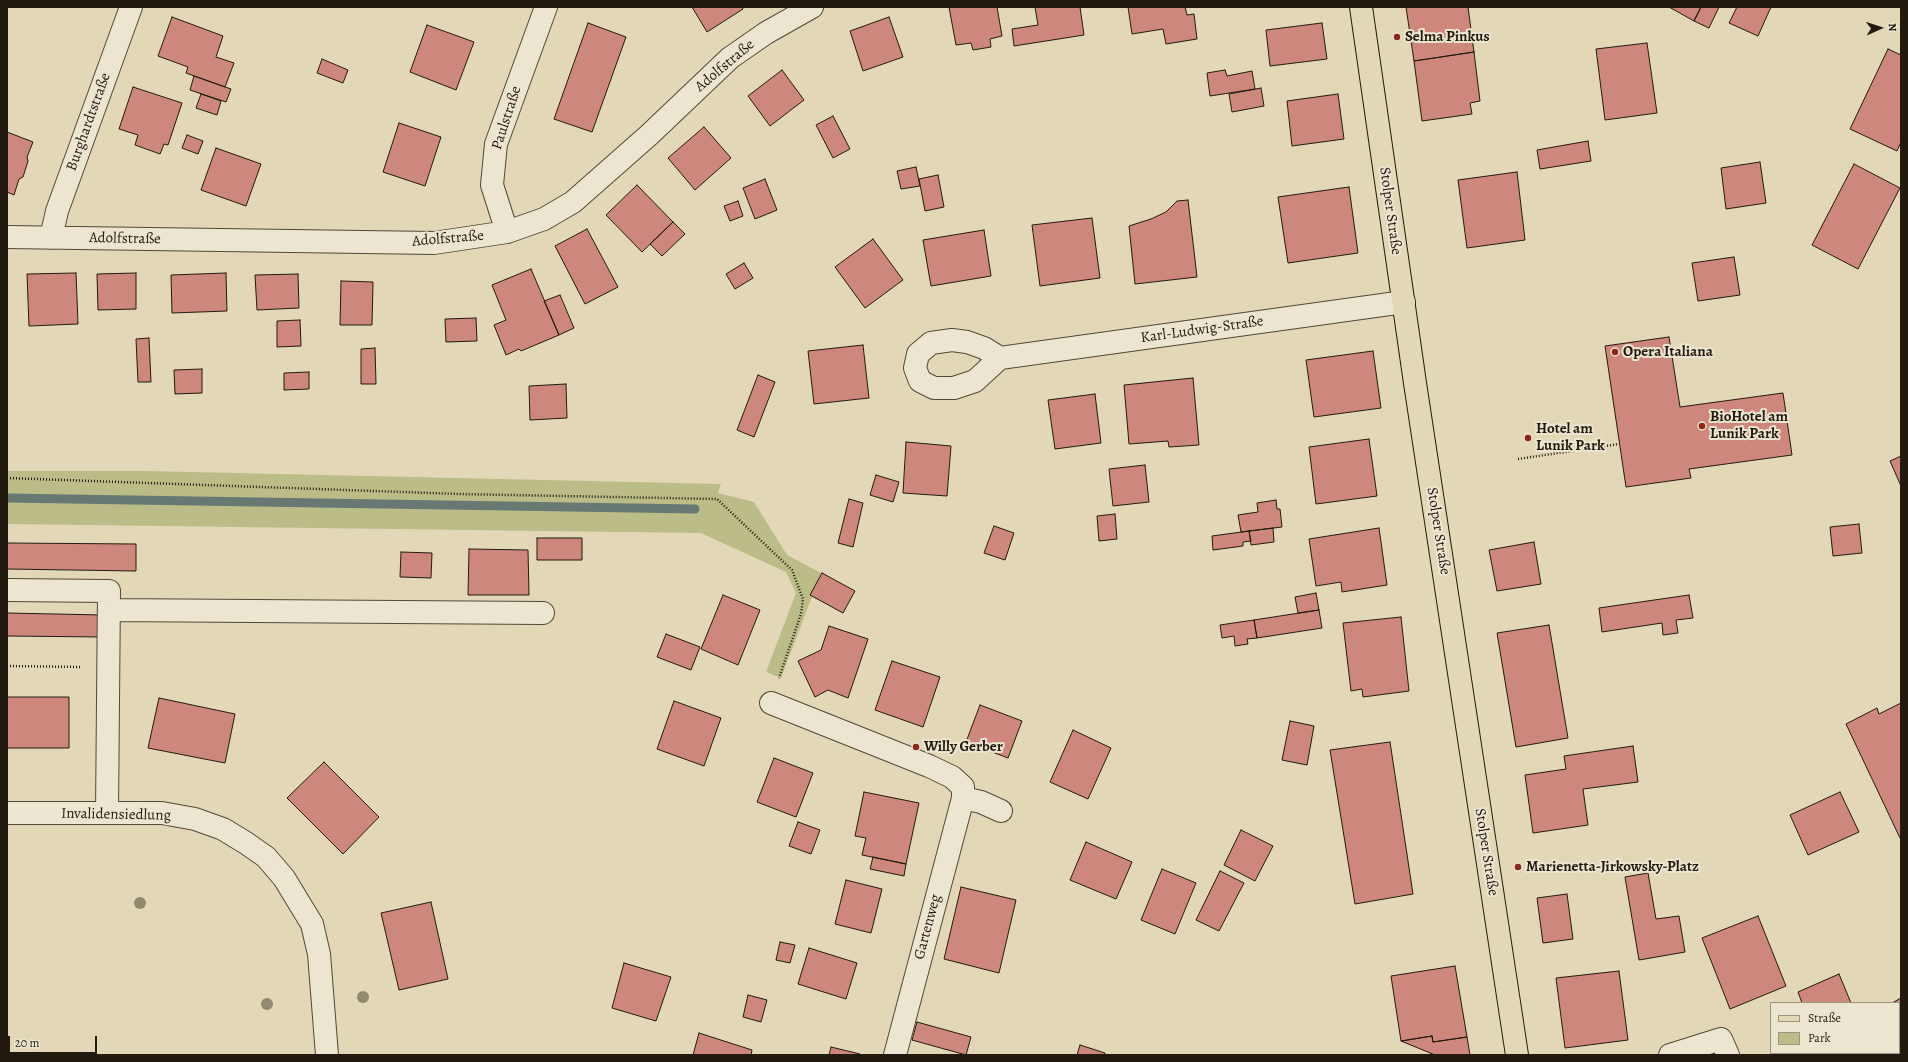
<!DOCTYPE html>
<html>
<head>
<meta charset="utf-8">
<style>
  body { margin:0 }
  #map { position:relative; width:1908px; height:1062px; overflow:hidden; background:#e2d7b6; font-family:Alegreya,serif }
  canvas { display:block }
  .frame { position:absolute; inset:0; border:8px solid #221a0f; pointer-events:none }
  .legend { position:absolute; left:1770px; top:1002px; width:130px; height:52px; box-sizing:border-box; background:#ece5d0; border:1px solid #9b9483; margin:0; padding:5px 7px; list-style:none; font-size:12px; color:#221a0f }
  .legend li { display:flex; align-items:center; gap:8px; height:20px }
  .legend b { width:20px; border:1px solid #9b9483 }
  .north { position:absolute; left:1860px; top:8px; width:40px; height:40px; -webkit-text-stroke:3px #ece5d0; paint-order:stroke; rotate:87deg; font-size:11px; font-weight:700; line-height:16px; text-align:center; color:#221a0f }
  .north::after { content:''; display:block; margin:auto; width:14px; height:18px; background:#221a0f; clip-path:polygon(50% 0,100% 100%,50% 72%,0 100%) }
  .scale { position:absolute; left:8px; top:1036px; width:89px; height:18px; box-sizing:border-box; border:2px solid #221a0f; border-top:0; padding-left:5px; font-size:12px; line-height:14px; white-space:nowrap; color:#221a0f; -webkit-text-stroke:3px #ece5d0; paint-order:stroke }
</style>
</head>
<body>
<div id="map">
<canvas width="1908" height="1062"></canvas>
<div class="frame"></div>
<ul class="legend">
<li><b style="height:5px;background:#e2d7b6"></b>Straße</li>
<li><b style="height:11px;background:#bbbc88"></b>Park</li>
</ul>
<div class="north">N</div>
<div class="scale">20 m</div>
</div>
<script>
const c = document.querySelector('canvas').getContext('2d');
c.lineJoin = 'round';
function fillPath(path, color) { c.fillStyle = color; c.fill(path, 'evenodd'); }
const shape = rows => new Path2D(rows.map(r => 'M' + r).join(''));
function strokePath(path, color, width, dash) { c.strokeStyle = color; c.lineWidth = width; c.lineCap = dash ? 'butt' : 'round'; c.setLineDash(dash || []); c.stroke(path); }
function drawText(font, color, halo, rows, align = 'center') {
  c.font = font + ' Alegreya,serif'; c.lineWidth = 4; c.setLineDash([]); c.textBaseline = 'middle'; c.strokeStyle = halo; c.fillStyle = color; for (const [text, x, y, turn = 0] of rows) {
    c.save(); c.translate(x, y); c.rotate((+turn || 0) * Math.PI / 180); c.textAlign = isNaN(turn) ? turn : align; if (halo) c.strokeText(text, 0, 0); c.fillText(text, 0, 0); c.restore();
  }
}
fillPath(shape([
  [7,471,146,471,721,484,718,493,754,502,787,555,821,573,781,678,766,672,796,593,786,572,701,533,7,524]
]), '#bbbc88');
strokePath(shape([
  [7,498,695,509]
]), '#687973', 9);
const building = shape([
  [692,7,742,7,743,9,707,32,692,7],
  [949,7,997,7,1002,36,990,39,991,47,973,50,971,43,956,45,949,7],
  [1035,7,1080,7,1084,35,1014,46,1012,29,1038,25,1035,7],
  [1128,7,1185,7,1187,15,1194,14,1197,39,1166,44,1163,29,1132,34,1128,7],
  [1406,7,1468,7,1474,52,1414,61,1406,7],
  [1669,7,1701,7,1694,21,1669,7],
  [1701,7,1719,7,1709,28,1694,21,1701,7],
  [1737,7,1771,7,1758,36,1729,23,1737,7],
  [172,17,223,36,216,57,234,63,225,87,186,73,188,67,158,56,172,17],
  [889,17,903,57,863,71,850,31,889,17],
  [588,23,626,37,592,132,554,119,588,23],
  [1322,23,1327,59,1270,66,1266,30,1322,23],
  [427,25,474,42,456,90,410,72,427,25],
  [1647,43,1657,113,1605,120,1596,49,1647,43],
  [1888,49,1901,55,1901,142,1897,151,1850,129,1888,49],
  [1474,52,1480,101,1470,103,1472,114,1422,121,1414,61,1474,52],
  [322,59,348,70,343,83,317,73,322,59],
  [782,70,804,100,770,126,748,96,782,70],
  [1225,70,1227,76,1252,71,1255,89,1210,96,1207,73,1225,70],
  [194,76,231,89,226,102,190,90,194,76],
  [133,87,182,103,168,145,164,144,160,154,135,145,138,135,119,129,133,87],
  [1261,88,1264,106,1232,112,1229,94,1261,88],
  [201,94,221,101,217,115,196,108,201,94],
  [1338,94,1344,139,1292,146,1287,101,1338,94],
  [833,116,850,149,833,158,816,125,833,116],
  [399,123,441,137,425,186,383,172,399,123],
  [704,127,731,158,695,190,668,158,704,127],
  [7,132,33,142,27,157,28,161,23,177,19,179,14,195,7,192,7,132],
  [187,135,203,141,198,154,182,148,187,135],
  [1588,141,1591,161,1540,169,1537,150,1588,141],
  [216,148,261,164,246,206,201,190,216,148],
  [1760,162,1766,203,1726,209,1721,168,1760,162],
  [1854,164,1900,188,1858,269,1812,245,1854,164],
  [916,167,920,186,901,189,897,171,916,167],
  [1517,172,1525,240,1467,248,1458,180,1517,172],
  [938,175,944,207,925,211,919,179,938,175],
  [765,179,777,210,755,219,743,188,765,179],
  [637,185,673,222,642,252,606,215,637,185],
  [1349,187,1358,253,1288,263,1278,197,1349,187],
  [1188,200,1197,277,1135,284,1129,226,1151,219,1166,212,1177,201,1188,200],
  [738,201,743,216,730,221,724,206,738,201],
  [1092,218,1100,278,1040,286,1032,225,1092,218],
  [673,222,685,234,662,256,650,244,673,222],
  [587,229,618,287,585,304,555,246,587,229],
  [984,230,991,276,931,286,923,240,984,230],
  [873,239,903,280,865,308,835,267,873,239],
  [1734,257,1740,295,1698,301,1692,263,1734,257],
  [744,263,753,278,735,289,726,274,744,263],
  [531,269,559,335,521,351,519,349,506,355,494,325,506,320,492,285,531,269],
  [76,273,78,324,29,326,27,274,76,273],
  [136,273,136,309,98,310,97,274,136,273],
  [226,273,227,311,172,313,171,275,226,273],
  [298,274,299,308,257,310,255,275,298,274],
  [341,281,373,282,372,325,340,325,341,281],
  [560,295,574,328,559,335,544,301,560,295],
  [476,318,477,341,446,342,445,319,476,318],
  [300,320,301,346,277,347,277,321,300,320],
  [1669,337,1680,407,1783,393,1792,455,1689,469,1691,478,1626,487,1605,346,1669,337],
  [149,338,151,382,138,382,136,339,149,338],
  [863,345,869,398,814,404,808,351,863,345],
  [375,348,376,384,361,384,361,349,375,348],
  [1373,351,1381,408,1314,417,1306,360,1373,351],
  [202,369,202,393,175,394,174,370,202,369],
  [309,372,309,389,284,390,284,373,309,372],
  [758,375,775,382,754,437,737,430,758,375],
  [1193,378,1199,445,1169,447,1168,441,1129,444,1124,385,1193,378],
  [566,384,567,418,530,420,529,386,566,384],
  [1095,394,1101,443,1055,449,1048,400,1095,394],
  [1369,439,1377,496,1316,504,1309,447,1369,439],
  [906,442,951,446,947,496,903,493,906,442],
  [1901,456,1901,486,1890,461,1901,456],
  [1145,465,1149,502,1113,506,1109,469,1145,465],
  [876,475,899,482,893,502,870,495,876,475],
  [849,499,863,503,853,547,838,543,849,499],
  [1276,500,1277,509,1280,509,1282,527,1241,532,1238,515,1258,512,1257,503,1276,500],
  [1115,514,1117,539,1099,541,1097,516,1115,514],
  [1859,524,1862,553,1833,556,1830,527,1859,524],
  [994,526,1014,533,1005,560,984,553,994,526],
  [1273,528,1274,542,1251,545,1249,531,1273,528],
  [1379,528,1387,585,1342,592,1341,582,1316,586,1309,539,1379,528],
  [1249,531,1251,541,1243,542,1243,546,1213,550,1212,536,1249,531],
  [537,538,582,538,582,560,537,560,537,538],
  [1534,542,1541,584,1497,591,1489,550,1534,542],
  [7,543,136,544,136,571,7,569,7,543],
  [469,549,528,550,529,595,468,595,469,549],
  [401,552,432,553,431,578,400,577,401,552],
  [822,573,855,591,843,613,810,595,822,573],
  [1316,593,1319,610,1298,613,1295,597,1316,593],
  [723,595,760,610,738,665,701,649,723,595],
  [1689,595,1693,618,1676,620,1678,633,1663,635,1662,623,1602,632,1599,608,1689,595],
  [1319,610,1322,628,1257,638,1254,620,1319,610],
  [7,613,103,615,102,637,7,636,7,613],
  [1401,617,1409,691,1363,697,1362,689,1351,691,1343,623,1401,617],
  [1254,620,1257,638,1247,639,1248,644,1235,646,1234,636,1222,638,1220,625,1254,620],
  [1549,625,1568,738,1516,747,1497,633,1549,625],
  [829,626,868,639,848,698,828,690,815,697,798,661,821,650,829,626],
  [666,634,700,647,691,670,657,657,666,634],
  [892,661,940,677,923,727,875,710,892,661],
  [7,697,69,697,69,748,7,748,7,697],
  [159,698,235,714,225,763,148,748,159,698],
  [674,701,721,718,704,766,657,749,674,701],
  [1901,703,1901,838,1900,838,1846,724,1877,708,1879,714,1901,703],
  [980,705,1022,721,1008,758,966,742,980,705],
  [1290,721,1314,726,1307,765,1282,760,1290,721],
  [1073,730,1111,748,1088,799,1050,782,1073,730],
  [1390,742,1413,894,1355,904,1330,750,1390,742],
  [1633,746,1638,782,1583,789,1588,825,1533,833,1525,775,1566,769,1564,756,1633,746],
  [774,758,813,773,796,817,757,802,774,758],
  [324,762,379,817,343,854,287,798,324,762],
  [864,792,919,803,906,864,862,855,866,838,855,836,864,792],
  [1840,792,1859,832,1808,855,1790,815,1840,792],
  [798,822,820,830,811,854,789,846,798,822],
  [1241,830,1273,846,1255,881,1224,865,1241,830],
  [1086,842,1132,862,1116,899,1070,880,1086,842],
  [873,857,906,864,904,876,870,869,873,857],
  [1162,869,1196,883,1175,934,1141,920,1162,869],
  [1220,871,1244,883,1219,931,1196,920,1220,871],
  [1648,873,1656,919,1679,916,1685,952,1639,960,1625,877,1648,873],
  [846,880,882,889,871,933,835,924,846,880],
  [961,887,1016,900,999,973,944,959,961,887],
  [1567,894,1573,939,1543,943,1537,898,1567,894],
  [431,902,448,979,399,990,381,913,431,902],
  [1758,916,1786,986,1730,1009,1702,938,1758,916],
  [780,942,795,945,790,963,776,960,780,942],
  [809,948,857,963,846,999,798,984,809,948],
  [624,963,671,977,656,1021,612,1008,624,963],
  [1455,966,1467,1037,1433,1042,1432,1036,1401,1041,1391,976,1455,966],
  [1619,971,1628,1040,1565,1048,1556,978,1619,971],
  [1839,974,1851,1003,1802,1003,1798,992,1839,974],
  [748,995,767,1000,761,1022,743,1017,748,995],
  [1901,998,1901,1055,1900,1055,1899,1003,1892,1003,1901,998],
  [917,1022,971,1037,966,1055,912,1040,917,1022],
  [699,1033,752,1050,751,1055,693,1055,699,1033],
  [1432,1036,1433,1042,1467,1037,1470,1055,1435,1055,1401,1041,1432,1036],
  [1080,1045,1105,1053,1104,1055,1077,1055,1080,1045],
  [831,1047,860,1054,860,1055,829,1055,831,1047],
  [1844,1053,1866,1053,1867,1055,1845,1055,1844,1053]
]);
fillPath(building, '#ce877c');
strokePath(building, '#221a0f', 1);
const minor = shape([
  [507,232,492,185,496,144,546,7],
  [7,237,434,243,507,232,544,219,573,202,649,135,730,58,766,33,812,7],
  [51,238,57,211,131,7],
  [1000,358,975,381,954,388,934,388,920,381,915,368,918,354,931,343,952,340,967,342,984,348,1000,358,1404,302],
  [7,590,109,591,107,813],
  [109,610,543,613],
  [771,703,929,766,952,777,963,787,963,798,895,1055],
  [963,798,981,802,1001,811],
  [7,813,162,813,195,819,223,829,246,843,266,857,284,878,312,924,319,954,327,1055],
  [1670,1055,1721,1039,1728,1055]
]);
const major = shape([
  [1361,7,1415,383,1517,1055]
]);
strokePath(minor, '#524939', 24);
strokePath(major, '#221a0f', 24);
strokePath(shape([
  [1518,459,1619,444],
  [7,478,459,494,717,499,792,570,803,599,801,614,779,678],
  [7,666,82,667],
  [7,1055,17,1055]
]), '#221a0f', 2.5, [1, 2]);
strokePath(minor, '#ece5d0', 22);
strokePath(major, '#e2d7b6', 22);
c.fillStyle = '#928a6e';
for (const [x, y] of [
  [140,903],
  [363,997],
  [267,1004]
]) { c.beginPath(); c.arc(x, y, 6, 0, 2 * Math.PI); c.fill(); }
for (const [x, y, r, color] of [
  [1397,37,4,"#8f2418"],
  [1615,352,4,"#8f2418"],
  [1702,426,4,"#8f2418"],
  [1528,438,4,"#8f2418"],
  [916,747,4,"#8f2418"],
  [1518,867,4,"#8f2418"]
]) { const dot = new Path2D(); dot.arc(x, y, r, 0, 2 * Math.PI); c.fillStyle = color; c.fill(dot); strokePath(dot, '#ece5d0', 1.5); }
drawText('bold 15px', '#221a0f', '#ece5d0', [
  ["Selma Pinkus",1405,37],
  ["Opera Italiana",1623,352],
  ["BioHotel am",1710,417],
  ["Lunik Park",1710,434],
  ["Hotel am",1536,429],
  ["Lunik Park",1536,446],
  ["Willy Gerber",924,747],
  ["Marienetta-Jirkowsky-Platz",1526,867]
], 'left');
drawText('15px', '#221a0f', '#ece5d0', [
  ["Adolfstraße",725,66,-40],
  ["Paulstraße",507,118,-72],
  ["Burghardtstraße",89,122,-70],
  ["Stolper Straße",1390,211,82],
  ["Adolfstraße",125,239,1],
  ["Adolfstraße",448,239,-5],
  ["Karl-Ludwig-Straße",1202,330,-8],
  ["Stolper Straße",1438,531,81],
  ["Invalidensiedlung",116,815,1],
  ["Stolper Straße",1486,852,81],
  ["Gartenweg",928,927,-75]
]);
</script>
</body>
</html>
